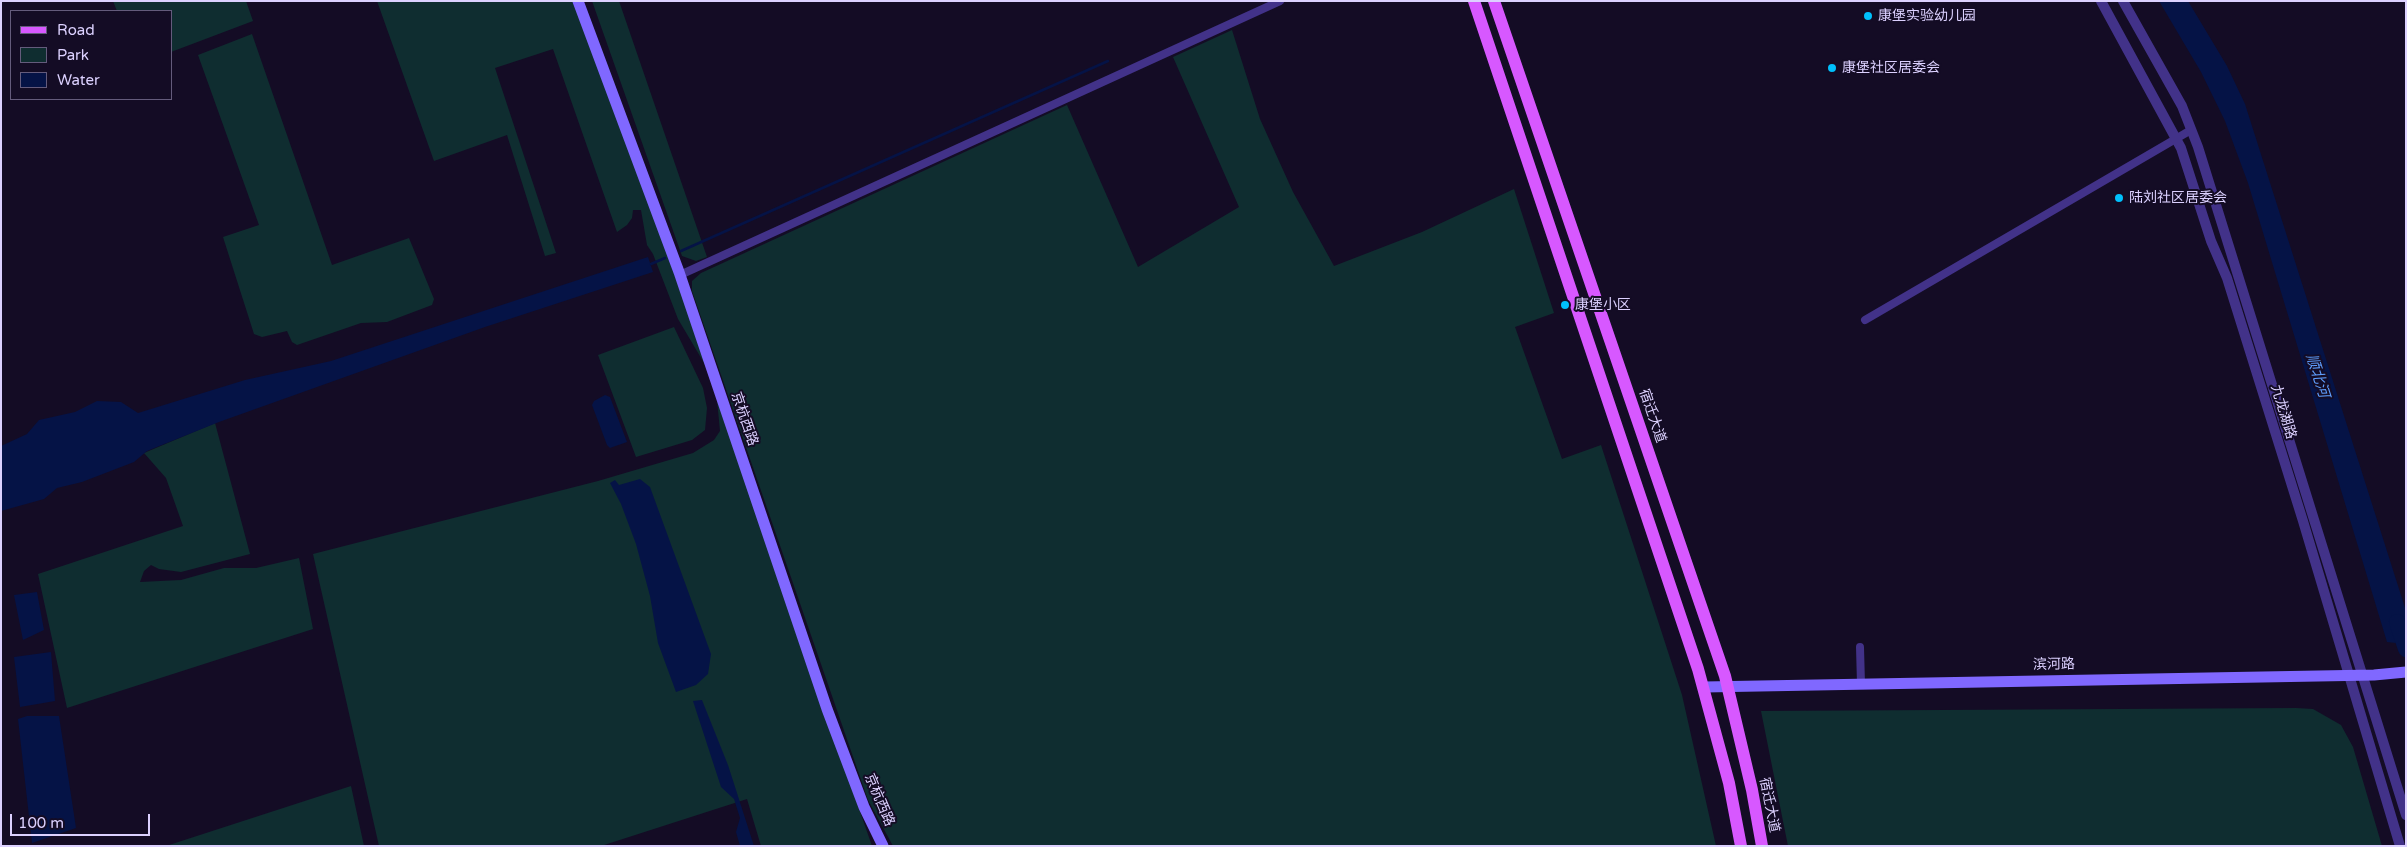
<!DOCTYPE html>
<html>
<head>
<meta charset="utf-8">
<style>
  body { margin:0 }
  #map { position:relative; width:2407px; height:847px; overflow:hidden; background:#140c25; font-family:"Varela Round",sans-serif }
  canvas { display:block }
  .frame { position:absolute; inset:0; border:2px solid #dcd1ff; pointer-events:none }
  .legend { position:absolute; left:10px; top:10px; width:162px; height:90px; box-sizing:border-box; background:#140c25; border:1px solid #645b7c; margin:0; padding:6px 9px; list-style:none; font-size:15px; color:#dcd1ff }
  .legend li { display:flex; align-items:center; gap:10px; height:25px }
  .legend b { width:25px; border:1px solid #645b7c }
  .scale { position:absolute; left:10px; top:814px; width:140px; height:22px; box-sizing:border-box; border:2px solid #dcd1ff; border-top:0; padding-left:6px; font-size:15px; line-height:18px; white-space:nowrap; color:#dcd1ff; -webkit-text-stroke:4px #140c25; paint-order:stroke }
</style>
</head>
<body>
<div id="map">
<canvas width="2407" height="847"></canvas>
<div class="frame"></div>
<ul class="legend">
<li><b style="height:6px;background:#d758ff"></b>Road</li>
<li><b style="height:14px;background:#0f2d30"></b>Park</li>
<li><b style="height:14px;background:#051346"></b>Water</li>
</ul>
<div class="scale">100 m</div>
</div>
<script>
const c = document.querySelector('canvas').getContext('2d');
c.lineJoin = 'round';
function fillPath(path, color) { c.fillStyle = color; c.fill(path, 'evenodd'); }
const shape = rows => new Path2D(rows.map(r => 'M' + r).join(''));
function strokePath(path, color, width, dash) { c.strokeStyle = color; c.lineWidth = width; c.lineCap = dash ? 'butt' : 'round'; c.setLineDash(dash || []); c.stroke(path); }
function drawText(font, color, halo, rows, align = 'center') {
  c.font = font + ' "Varela Round","Noto Sans SC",sans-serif'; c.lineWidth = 4; c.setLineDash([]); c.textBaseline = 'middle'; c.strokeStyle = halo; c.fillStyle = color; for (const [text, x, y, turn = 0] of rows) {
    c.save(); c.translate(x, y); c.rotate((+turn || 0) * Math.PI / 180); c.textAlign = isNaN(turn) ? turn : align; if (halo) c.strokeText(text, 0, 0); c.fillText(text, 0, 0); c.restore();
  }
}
fillPath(shape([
  [113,1,246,1,253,21,171,52,171,11,117,11],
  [377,1,573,1,659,230,707,368,678,319,653,254,647,245,641,210,633,210,632,218,627,225,617,232,553,49,495,68,556,253,545,256,507,135,434,161],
  [592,1,619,1,707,257,696,261,682,256],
  [1232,30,1260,119,1293,192,1334,266,1422,232,1514,189,1554,313,1515,327,1562,459,1601,445,1682,695,1716,846,893,846,868,800,692,291,692,281,701,273,1067,105,1138,267,1239,207,1173,57],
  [252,34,332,265,409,238,434,299,432,305,387,322,361,323,297,345,292,342,287,331,262,337,254,334,223,237,259,225,198,55],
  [674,327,703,388,707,408,705,430,692,440,636,457,598,355],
  [717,400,872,846,761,846,747,799,601,846,379,846,313,554,598,481,693,453,714,440,720,431],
  [215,423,250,554,181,572,159,569,151,565,144,571,140,582,181,580,224,568,256,568,299,558,313,629,67,708,38,574,183,526,166,478,144,453],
  [2296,708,2313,709,2341,725,2353,747,2382,846,1788,846,1761,711],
  [351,786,364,846,166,846]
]), '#0f2d30');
fillPath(shape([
  [2159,1,2188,1,2227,66,2245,104,2406,611,2406,644,2387,642,2248,183,2225,121,2201,72],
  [648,257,653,272,485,327,219,422,147,451,134,462,82,482,57,488,44,499,1,511,1,446,27,434,39,420,75,412,97,401,121,402,138,413,245,380,331,361],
  [605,395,610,397,627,442,610,448,607,445,592,405,594,401],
  [640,479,650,487,711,654,708,674,696,685,676,692,658,643,650,596,636,544,621,504,610,483,615,480,619,485],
  [37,592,44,630,23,640,14,595],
  [51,652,55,701,20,707,14,657],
  [702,700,728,765,754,846,740,846,736,832,740,818,734,799,721,787,693,701],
  [27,716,59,716,76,828,32,843,18,719]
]), '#051346');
strokePath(shape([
  [681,251,1108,61],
  [651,264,665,258]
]), '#051346', 2.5);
strokePath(shape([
  [2397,622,2406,649]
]), '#051346', 16);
strokePath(shape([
  [680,275,1280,1],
  [1865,320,2191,130],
  [1860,647,1861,684]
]), '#423289', 8);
strokePath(shape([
  [2101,1,2181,148,2211,241,2227,278,2303,521,2400,846],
  [2123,1,2182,106,2198,147,2406,815]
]), '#423289', 10);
strokePath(shape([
  [578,1,679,272,827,709,864,807,883,846],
  [1704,687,2374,675,2406,672]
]), '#8068ff', 11);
strokePath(shape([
  [1474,1,1698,669,1729,783,1741,846],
  [1494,1,1725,676,1752,790,1762,846]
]), '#d758ff', 12);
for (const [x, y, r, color] of [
  [1868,16,5,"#00c0fc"],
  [1832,68,5,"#00c0fc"],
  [2119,198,5,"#00c0fc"],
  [1565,305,5,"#00c0fc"]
]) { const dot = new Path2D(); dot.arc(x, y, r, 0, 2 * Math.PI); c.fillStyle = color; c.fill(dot); strokePath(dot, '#140c25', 2); }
drawText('14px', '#dcd1ff', '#140c25', [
  ["康堡实验幼儿园",1878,16],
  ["康堡社区居委会",1842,68],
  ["陆刘社区居委会",2129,198],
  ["康堡小区",1575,305]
], 'left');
drawText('14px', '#dcd1ff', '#140c25', [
  ["九龙湖路",2283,412,73],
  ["宿迁大道",1652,416,71],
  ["京杭西路",744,419,71],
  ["滨河路",2054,665,-1],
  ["京杭西路",879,800,67],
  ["宿迁大道",1769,805,79]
]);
drawText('italic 15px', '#5f9fff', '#140c25', [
  ["顺北河",2317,376,72]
]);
</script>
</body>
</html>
